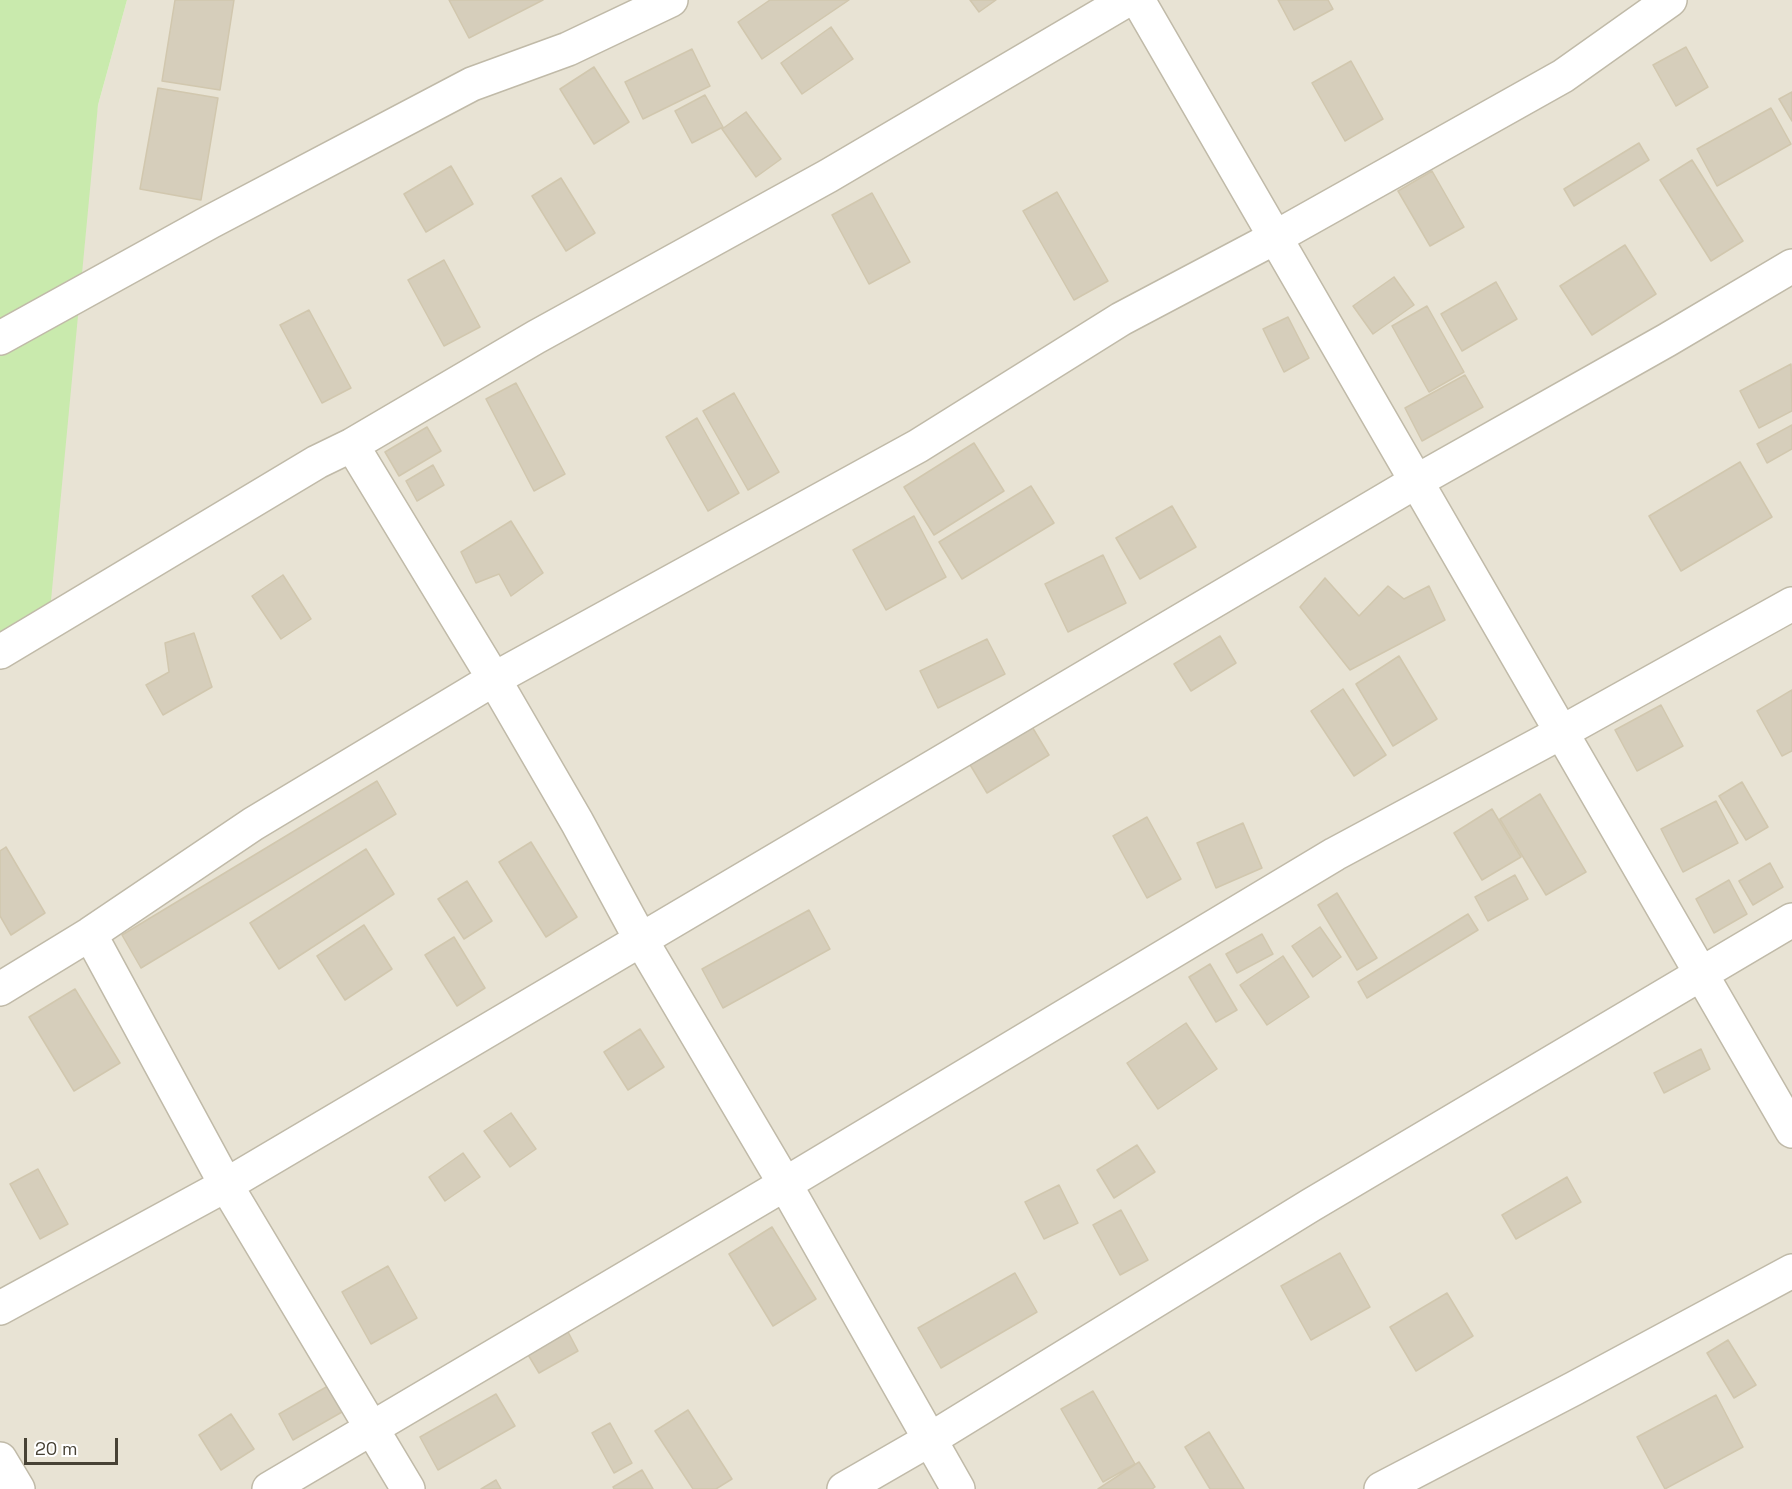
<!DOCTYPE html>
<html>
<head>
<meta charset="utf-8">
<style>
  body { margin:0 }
  #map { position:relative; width:1792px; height:1489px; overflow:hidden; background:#f4f1e6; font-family:"Space Grotesk",sans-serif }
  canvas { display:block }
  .scale { position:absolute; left:24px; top:1438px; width:94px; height:27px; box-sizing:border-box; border:3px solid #474235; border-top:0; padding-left:8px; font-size:18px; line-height:21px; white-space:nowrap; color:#474235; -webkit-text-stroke:4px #fff; paint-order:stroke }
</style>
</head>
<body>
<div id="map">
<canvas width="1792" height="1489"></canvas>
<div class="scale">20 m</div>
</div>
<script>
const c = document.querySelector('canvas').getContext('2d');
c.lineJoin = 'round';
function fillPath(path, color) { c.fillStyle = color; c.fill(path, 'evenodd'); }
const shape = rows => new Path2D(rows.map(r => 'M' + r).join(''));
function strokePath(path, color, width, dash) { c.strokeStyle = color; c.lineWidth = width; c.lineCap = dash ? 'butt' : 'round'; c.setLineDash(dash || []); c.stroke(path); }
fillPath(shape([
  [127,0,1792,0,1792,1489,0,1489,0,653,98,105]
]), '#e8e3d4');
fillPath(shape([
  [0,0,127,0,98,105,48,632,0,653]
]), '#c9eaad');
const building = shape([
  [175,0,234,0,220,90,162,81,175,0],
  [449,0,543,0,469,38,449,0],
  [770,0,849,0,762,59,738,22,770,0],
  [970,0,996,0,979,12,970,0],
  [1278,0,1328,0,1333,9,1294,30,1278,0],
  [831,27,853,59,802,94,781,63,831,27],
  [1686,47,1708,87,1676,106,1653,65,1686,47],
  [692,49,710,86,643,119,625,82,692,49],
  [1351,61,1383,119,1345,141,1312,83,1351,61],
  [594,67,629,122,594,144,560,89,594,67],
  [158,88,218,98,201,200,140,189,158,88],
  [1792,92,1792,121,1779,99,1792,92],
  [705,95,723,127,692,143,675,111,705,95],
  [1771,108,1791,144,1717,186,1697,149,1771,108],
  [746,112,781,159,756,177,722,129,746,112],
  [1639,143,1649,160,1574,206,1564,189,1639,143],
  [1692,160,1743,241,1711,261,1660,180,1692,160],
  [451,166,473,204,426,232,404,194,451,166],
  [1432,171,1464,227,1430,246,1398,191,1432,171],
  [561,178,595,233,566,251,532,196,561,178],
  [1057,192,1108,281,1074,300,1023,211,1057,192],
  [872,193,910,262,869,284,832,215,872,193],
  [1625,245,1656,294,1592,335,1560,286,1625,245],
  [444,260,480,327,444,346,408,280,444,260],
  [1394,277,1414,305,1373,334,1353,306,1394,277],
  [1496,282,1517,319,1462,351,1441,314,1496,282],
  [1427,306,1464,372,1429,392,1392,326,1427,306],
  [309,310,351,388,322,403,280,325,309,310],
  [1288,317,1309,358,1284,372,1263,329,1288,317],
  [1791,364,1792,411,1759,428,1740,391,1791,364],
  [1465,375,1483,407,1422,441,1405,408,1465,375],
  [516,383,565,474,534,491,486,399,516,383],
  [734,393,779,472,748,490,703,411,734,393],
  [697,418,739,493,708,511,666,437,697,418],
  [1792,425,1792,449,1767,463,1757,444,1792,425],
  [427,427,441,451,399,476,385,452,427,427],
  [974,443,1004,491,934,535,904,487,974,443],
  [1740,462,1772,517,1681,571,1649,516,1740,462],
  [433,465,444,485,417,501,406,481,433,465],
  [1031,486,1054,523,962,579,939,542,1031,486],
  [1172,506,1196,547,1140,579,1116,538,1172,506],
  [914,516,946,577,886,610,853,550,914,516],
  [511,521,543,573,511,596,499,574,476,583,461,552,511,521],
  [1103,555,1126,603,1068,632,1045,584,1103,555],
  [283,575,311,619,281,639,252,596,283,575],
  [1325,578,1359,616,1388,586,1404,599,1429,586,1445,620,1350,670,1300,607,1325,578],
  [194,633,212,687,163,715,146,685,169,672,165,643,194,633],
  [1220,636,1236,663,1191,691,1174,664,1220,636],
  [987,639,1005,674,938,708,920,671,987,639],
  [1399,656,1437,719,1393,746,1356,684,1399,656],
  [1343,689,1386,755,1354,776,1311,711,1343,689],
  [1792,690,1792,751,1782,756,1757,711,1792,690],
  [1661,705,1683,746,1637,771,1615,730,1661,705],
  [1031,725,1049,755,987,793,969,763,1031,725],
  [377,781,396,814,141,968,122,935,377,781],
  [1742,782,1768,827,1746,840,1719,796,1742,782],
  [1540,794,1586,872,1546,895,1500,819,1540,794],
  [1716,801,1738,843,1683,872,1661,829,1716,801],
  [1492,809,1521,857,1482,880,1454,833,1492,809],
  [1147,817,1181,879,1147,898,1113,836,1147,817],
  [1243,823,1262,868,1216,888,1197,843,1243,823],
  [531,842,577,917,546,937,499,862,531,842],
  [6,847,45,913,11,935,0,916,0,851,6,847],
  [366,849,394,894,279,969,250,923,366,849],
  [1770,863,1783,887,1753,905,1739,881,1770,863],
  [1515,875,1528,899,1488,921,1475,897,1515,875],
  [1729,880,1747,914,1714,933,1696,899,1729,880],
  [467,881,492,921,464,939,438,899,467,881],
  [1337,893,1377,958,1357,970,1318,905,1337,893],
  [809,910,830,949,723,1008,702,969,809,910],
  [1468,914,1478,930,1367,998,1358,982,1468,914],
  [364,925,392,969,345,1000,317,956,364,925],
  [1320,927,1341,957,1313,977,1292,946,1320,927],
  [1262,934,1273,954,1237,973,1226,954,1262,934],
  [454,937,485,988,457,1006,425,955,454,937],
  [1283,956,1309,997,1267,1025,1240,985,1283,956],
  [1210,964,1237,1010,1216,1022,1189,977,1210,964],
  [75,989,120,1063,74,1091,29,1017,75,989],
  [1186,1023,1217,1069,1158,1109,1127,1063,1186,1023],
  [640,1029,664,1067,628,1090,604,1052,640,1029],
  [1701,1049,1710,1069,1664,1093,1654,1073,1701,1049],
  [511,1113,536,1149,510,1167,484,1131,511,1113],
  [1137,1145,1155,1172,1114,1198,1097,1170,1137,1145],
  [463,1153,480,1177,445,1201,429,1177,463,1153],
  [38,1169,68,1224,40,1239,10,1184,38,1169],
  [1567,1177,1581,1202,1516,1239,1502,1215,1567,1177],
  [1059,1185,1078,1223,1044,1239,1025,1202,1059,1185],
  [1121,1210,1148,1260,1120,1275,1093,1225,1121,1210],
  [772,1227,816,1299,773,1326,729,1254,772,1227],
  [1340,1253,1370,1307,1311,1340,1281,1286,1340,1253],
  [388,1266,417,1318,371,1344,342,1292,388,1266],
  [1015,1273,1037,1312,941,1368,918,1328,1015,1273],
  [1447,1293,1473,1336,1416,1371,1390,1327,1447,1293],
  [567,1330,578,1351,539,1373,527,1353,567,1330],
  [1728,1340,1756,1385,1734,1398,1707,1353,1728,1340],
  [328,1386,342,1412,293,1440,279,1414,328,1386],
  [1093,1391,1135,1464,1103,1482,1061,1409,1093,1391],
  [496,1394,515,1426,438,1470,420,1437,496,1394],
  [1716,1395,1743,1447,1665,1489,1637,1437,1716,1395],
  [688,1410,732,1479,716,1489,693,1489,655,1431,688,1410],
  [231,1414,254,1449,221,1470,199,1435,231,1414],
  [610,1423,632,1463,614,1473,592,1433,610,1423],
  [1209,1432,1244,1489,1210,1489,1185,1447,1209,1432],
  [1139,1462,1155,1487,1152,1489,1098,1489,1139,1462],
  [642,1470,653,1489,614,1489,613,1487,642,1470],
  [496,1480,501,1489,481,1489,496,1480]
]);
fillPath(building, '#d6cebb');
strokePath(building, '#d1c7ae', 1.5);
const minor = shape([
  [1138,0,1792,1131],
  [0,338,210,222,472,84,568,49,671,0],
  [352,445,494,679,577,822,641,940,785,1184,958,1489],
  [0,652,317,462,352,445,536,337,828,176,1127,0],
  [90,934,226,1185,408,1489],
  [0,989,90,934,253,824,494,679,918,446,1121,319,1276,237,1563,76,1670,0],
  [0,1308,226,1185,1417,481,1667,340,1792,266],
  [0,1459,18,1489],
  [269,1489,785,1184,1335,854,1562,732,1792,604],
  [844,1489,929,1440,1311,1205,1792,920],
  [1381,1489,1573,1389,1792,1271]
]);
strokePath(minor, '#c0baa8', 36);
strokePath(minor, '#fff', 33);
</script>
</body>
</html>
